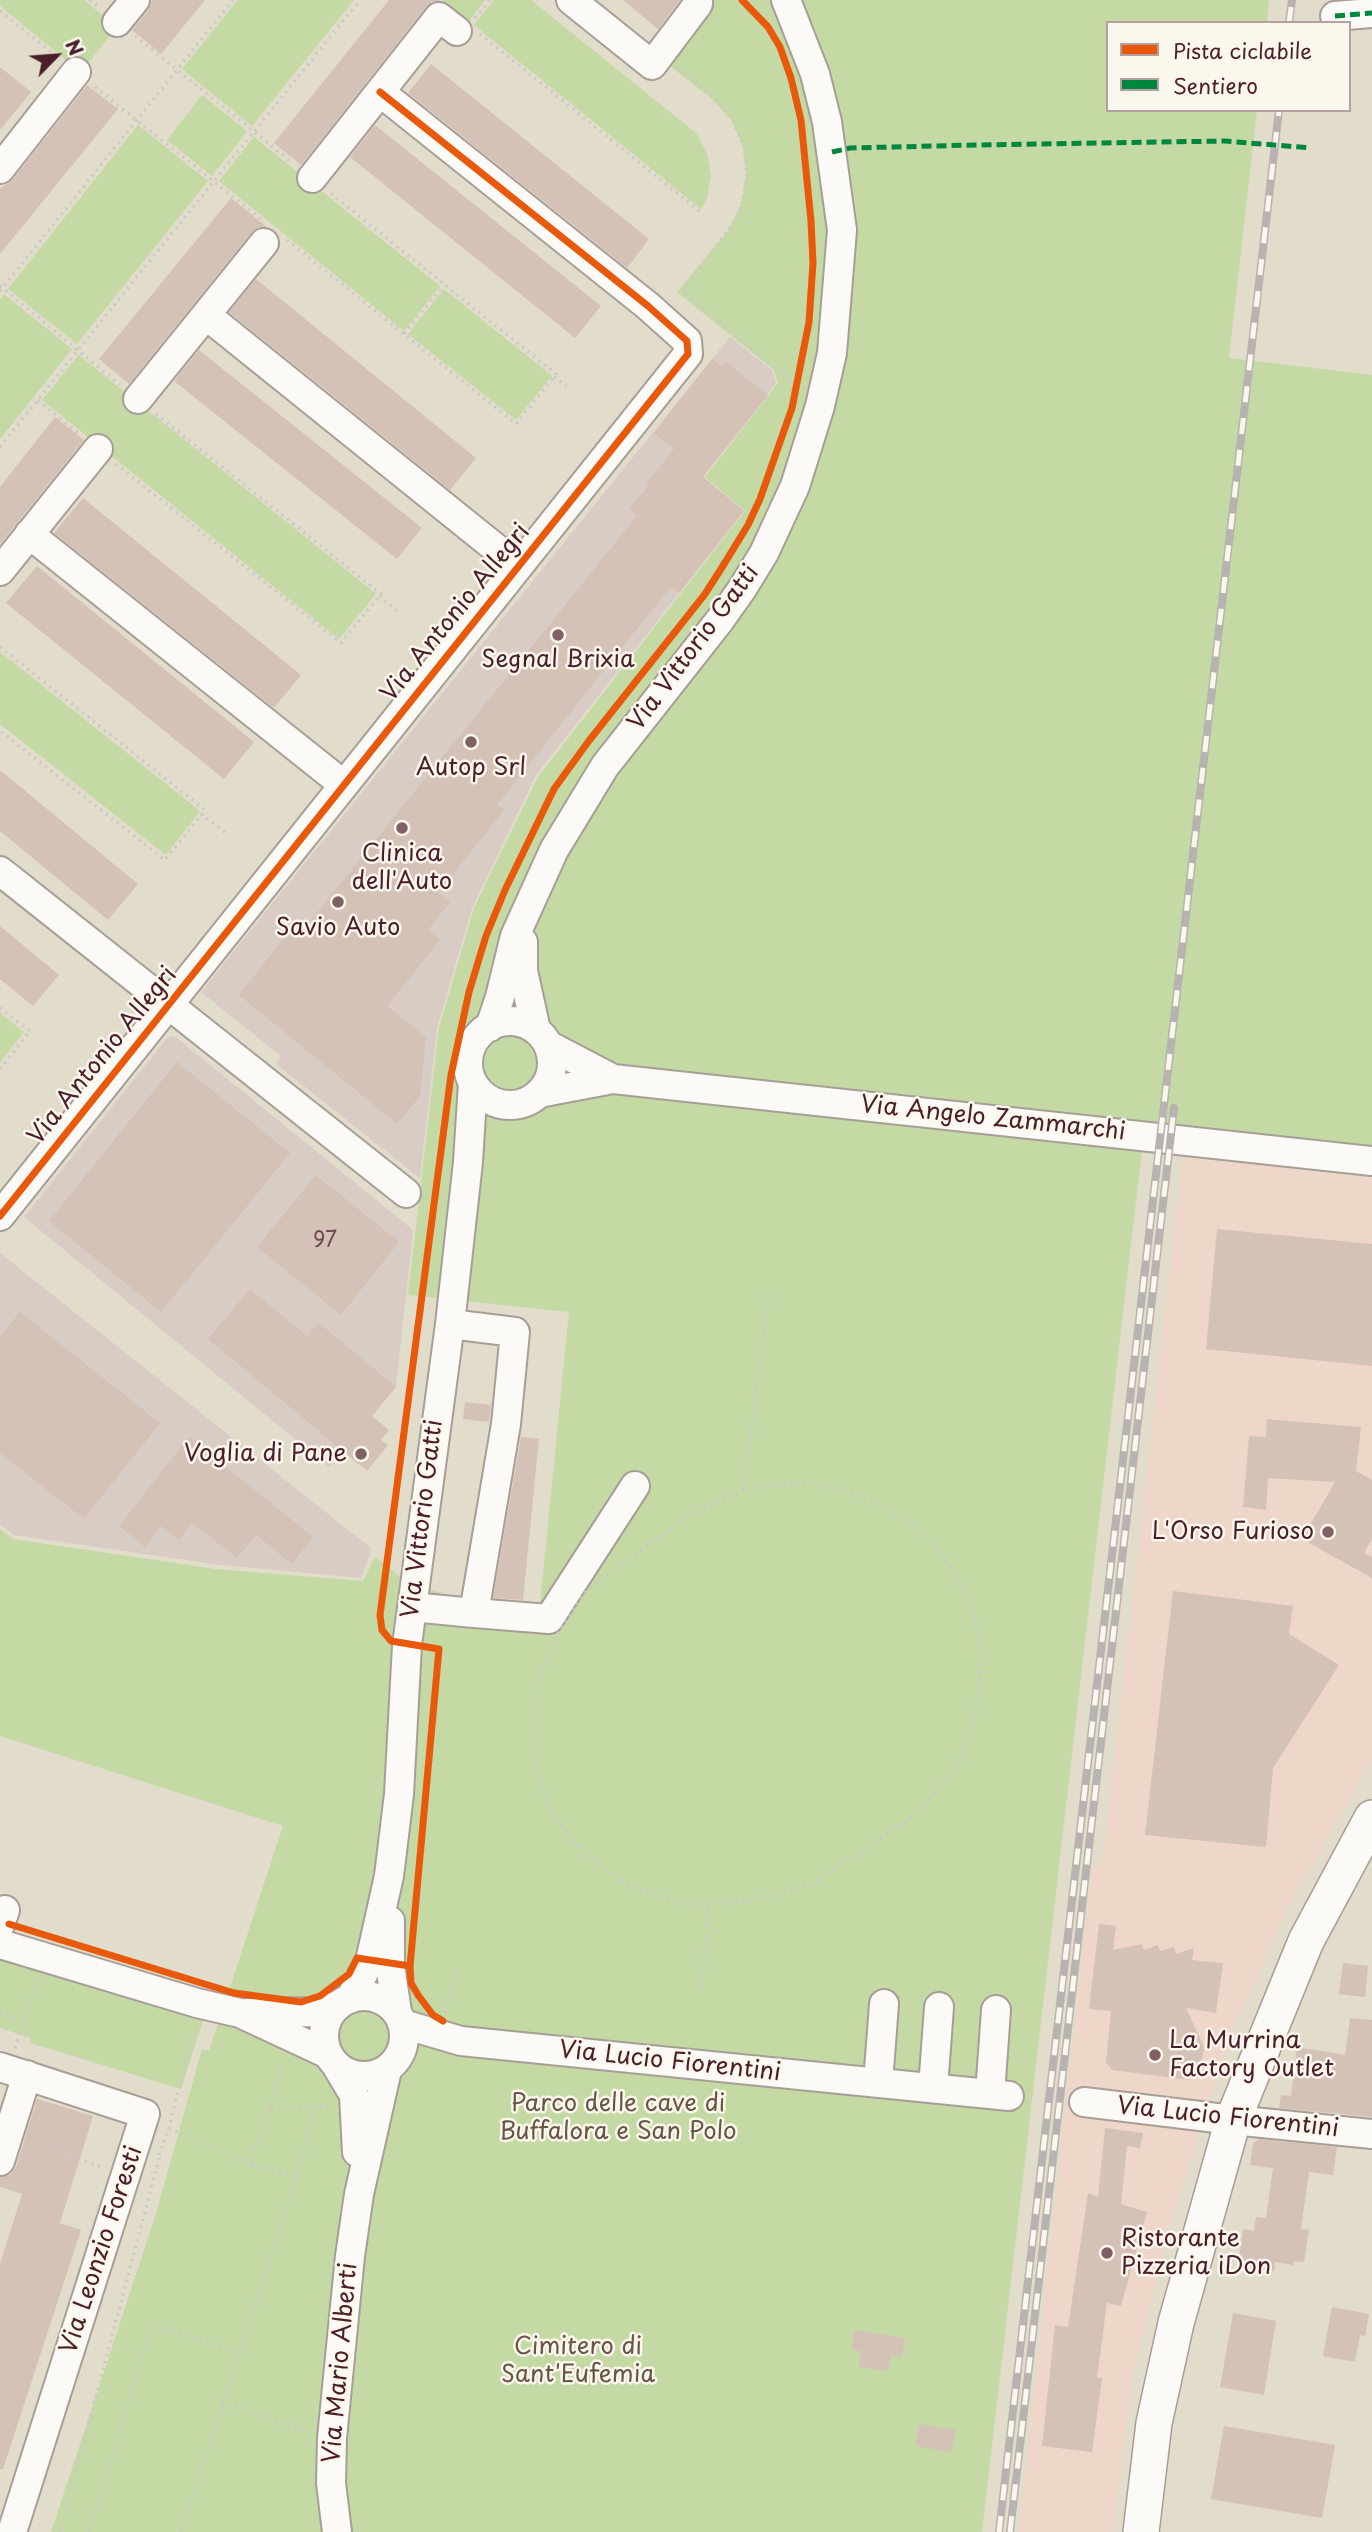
<!DOCTYPE html>
<html>
<head>
<meta charset="utf-8">
<style>
  body { margin:0 }
  #map { position:relative; width:1372px; height:2532px; overflow:hidden; background:#e2dcca; font-family:"Playpen Sans",sans-serif }
  canvas { display:block }
  .legend { position:absolute; left:1106px; top:21px; width:245px; height:91px; box-sizing:border-box; background:#fbf7ec; border:2px solid #b4a19f; margin:0; padding:9px 12px; list-style:none; font-size:21px; color:#4a1f2b }
  .legend li { display:flex; align-items:center; gap:14px; height:35px }
  .legend b { width:35px; border:2px solid #b4a19f }
  .north { position:absolute; left:21px; top:21px; width:70px; height:70px; -webkit-text-stroke:5px #fbf7ec; paint-order:stroke; rotate:65deg; font-size:19px; font-weight:700; line-height:28px; text-align:center; color:#4a1f2b }
  .north::after { content:''; display:block; margin:auto; width:24px; height:32px; background:#4a1f2b; clip-path:polygon(50% 0,100% 100%,50% 72%,0 100%) }
</style>
</head>
<body>
<div id="map">
<canvas width="1372" height="2532"></canvas>
<ul class="legend">
<li><b style="height:9px;background:#e8590c"></b>Pista ciclabile</li>
<li><b style="height:9px;background:#00873e"></b>Sentiero</li>
</ul>
<div class="north">N</div>
</div>
<script>
const c = document.querySelector('canvas').getContext('2d');
c.lineJoin = 'round';
function fillPath(path, color) { c.fillStyle = color; c.fill(path, 'evenodd'); }
const shape = rows => new Path2D(rows.map(r => 'M' + r).join(''));
function strokePath(path, color, width, dash) { c.strokeStyle = color; c.lineWidth = width; c.lineCap = dash ? 'butt' : 'round'; c.setLineDash(dash || []); c.stroke(path); }
function drawText(font, color, halo, rows, align = 'center') {
  c.font = font + ' "Playpen Sans",sans-serif'; c.lineWidth = 5; c.setLineDash([]); c.textBaseline = 'middle'; c.strokeStyle = halo; c.fillStyle = color; for (const [text, x, y, turn = 0] of rows) {
    c.save(); c.translate(x, y); c.rotate((+turn || 0) * Math.PI / 180); c.textAlign = isNaN(turn) ? turn : align; if (halo) c.strokeText(text, 0, 0); c.fillText(text, 0, 0); c.restore();
  }
}
fillPath(shape([
  [1183,1156,1372,1178,1372,1760,1290,1904,1231,2033,1170,2226,1132,2374,1113,2532,1019,2532,1092,1867,1102,1868]
]), '#eed6c9');
fillPath(shape([
  [730,337,772,370,776,383,703,477,744,511,536,775,472,908,437,1028,420,1178,276,1064,281,1056,201,992],
  [172,1036,177,1038,413,1230,396,1387,329,1467,24,1217,167,1038],
  [0,1253,372,1549,361,1578,221,1565,14,1535,0,1524]
]), '#d9ccc4');
fillPath(shape([
  [0,0,84,0,117,27,81,72,0,6],
  [238,0,354,0,252,126,182,69],
  [442,0,485,0,469,21],
  [494,0,531,0,696,133,707,153,711,176,707,198,701,209,474,25],
  [704,0,1269,0,1267,23,1108,23,1108,110,1257,110,1229,358,1372,375,1372,1148,1145,1123,982,2532,51,2532,155,2217,202,2049,209,2051,283,1826,0,1736,0,1529,13,1539,215,1569,363,1581,375,1557,404,1580,482,1608,539,1615,569,1312,408,1295,439,1028,474,908,538,777,745,511,705,477,778,383,774,370,677,292,728,231,741,205,746,176,743,147,731,120,712,99,665,62],
  [202,95,247,131,212,176,167,140],
  [138,125,208,181,77,344,8,289],
  [254,137,440,286,404,331,219,181],
  [444,289,552,376,516,420,408,334],
  [4,294,72,349,0,439,0,299],
  [79,355,376,594,339,639,42,400],
  [0,652,200,811,166,855,0,724],
  [0,1013,24,1032,0,1062],
  [0,1960,204,2017,181,2089,30,2043,31,2038,0,2028]
]), '#c4d9a4');
fillPath(shape([
  [152,0,205,0,161,54,132,30,148,11],
  [389,0,443,0,432,2,426,7,301,165,274,143],
  [623,0,680,0,658,29],
  [431,64,649,239,627,268,408,93],
  [0,67,31,92,0,130],
  [87,85,118,109,0,254,0,189,13,179],
  [375,125,601,306,575,338,350,157],
  [231,198,267,227,259,227,251,233,129,384,99,359],
  [256,279,476,458,450,490,229,312],
  [199,350,422,528,397,559,174,381],
  [712,359,722,367,726,362,768,395,703,477,744,511,679,593,671,587,615,656,497,805,504,810,438,893,450,902,428,930,440,940,387,1006,426,1037,420,1096,397,1124,239,995,291,929,299,935,637,516,629,509,648,486,646,484,674,449,654,433],
  [55,417,84,440,0,544,0,487],
  [83,498,301,675,274,708,54,533],
  [37,566,254,742,224,779,6,603],
  [0,770,138,884,108,920,0,831],
  [0,926,59,975,33,1006,0,979],
  [177,1062,290,1153,161,1312,49,1221],
  [316,1175,399,1242,341,1315,257,1247],
  [1217,1229,1372,1244,1372,1366,1206,1349],
  [250,1289,307,1336,319,1323,396,1387,372,1416,389,1430,381,1440,388,1445,367,1471,208,1339],
  [20,1312,160,1423,84,1519,0,1453,0,1337],
  [465,1402,491,1405,489,1422,463,1419],
  [1267,1419,1361,1427,1356,1471,1372,1480,1372,1539,1364,1553,1372,1557,1372,1578,1302,1539,1335,1482,1268,1478,1266,1510,1243,1507,1249,1436,1266,1437],
  [189,1437,313,1537,292,1564,256,1535,237,1558,192,1523,179,1540,161,1526,145,1547,119,1526],
  [521,1437,539,1439,523,1600,493,1598],
  [1173,1591,1293,1606,1289,1634,1339,1665,1273,1768,1266,1847,1145,1835],
  [1099,1924,1116,1926,1113,1950,1142,1944,1144,1950,1158,1945,1160,1951,1174,1947,1176,1954,1194,1948,1192,1960,1223,1963,1216,2013,1186,2008,1204,2047,1201,2066,1189,2080,1112,2070,1106,2062,1111,2011,1089,2009],
  [1343,1963,1368,1966,1365,1997,1339,1994],
  [1350,2018,1372,2020,1372,2117,1279,2108,1281,2095,1291,2096,1297,2047,1345,2055],
  [37,2099,93,2116,60,2223,81,2230,3,2469,0,2469,0,2264,22,2194,0,2187,0,2177,11,2174,16,2167],
  [1105,2128,1143,2133,1140,2148,1127,2146,1121,2204,1147,2212,1121,2306,1107,2303,1097,2378,1102,2378,1092,2452,1042,2446,1055,2325,1068,2327,1088,2193,1098,2197],
  [1260,2139,1337,2147,1333,2175,1309,2172,1301,2229,1309,2230,1304,2262,1294,2261,1294,2265,1275,2262,1274,2271,1238,2265,1243,2229,1254,2231,1256,2217,1266,2218,1273,2168,1250,2165,1253,2143],
  [1332,2307,1369,2314,1365,2336,1360,2335,1355,2362,1323,2356],
  [1233,2313,1276,2321,1264,2395,1220,2387],
  [854,2330,905,2338,902,2357,891,2356,888,2371,859,2367,861,2351,852,2350],
  [919,2424,955,2430,952,2452,915,2446],
  [1224,2426,1335,2445,1322,2518,1211,2499]
]), '#d5c2b6');
const minor = shape([
  [571,0,652,65,698,4,698,0],
  [1335,16,1372,13],
  [117,22,135,0],
  [0,169,76,72],
  [312,178,439,17,457,31],
  [206,315,518,566],
  [138,399,264,243],
  [29,534,344,785],
  [0,571,98,449],
  [0,871,406,1193],
  [523,942,523,971,536,1030],
  '468 1063a42 42 0 1 1 84 0a42 42 0 1 1-84 0Z',
  [490,1027,500,997,515,936,554,850,605,766,720,620,742,589,764,553,795,486,820,406,832,353,842,230,827,122,815,74,786,0],
  [548,1045,613,1079],
  [539,1093,613,1079,1372,1161],
  [0,1216,688,354,687,341,648,306,380,92],
  [412,1607,474,1613,506,1424,515,1332,450,1324],
  [474,1613,549,1619,635,1486],
  [390,1921,390,1965,397,2012],
  [0,1925,5,1910],
  [0,1944,197,2003,240,2013,328,2054],
  '324 2036a40 40 0 1 1 80 0a40 40 0 1 1-80 0Z',
  [350,1999,370,1961,389,1876,399,1794,407,1645,450,1324,468,1162,473,1083],
  [247,2013,313,2012,339,2005],
  [403,2024,461,2041,1009,2096],
  [336,2065,354,2095,357,2152],
  [0,2067,145,2114,12,2532],
  [878,2083,884,2004],
  [933,2088,939,2007],
  [990,2094,996,2010],
  [1084,2102,1233,2120,1372,2134],
  [0,2161,27,2075],
  [337,2532,331,2483,332,2438,350,2256,359,2194,387,2070]
]);
const major = shape([
  [1141,2532,1154,2423,1176,2323,1233,2120,1306,1941,1372,1818]
]);
strokePath(minor, '#a79e96', 32);
strokePath(major, '#a79e96', 38);
strokePath(shape([
  [90,0,99,7],
  [0,11,59,58],
  [475,18,490,0],
  [480,34,702,213],
  [135,36,293,163],
  [678,68,714,97,733,120,744,147,747,176,742,205,737,218,683,291,797,387],
  [95,87,261,219],
  [287,240,516,424,556,374,329,192],
  [0,286,120,385],
  [0,291,233,0],
  [404,334,444,285],
  [554,377,566,386],
  [38,400,80,435],
  [0,447,360,0],
  [116,464,341,643,381,594,156,414],
  [379,596,401,614],
  [0,647,205,810,165,860,0,731],
  [201,814,226,833],
  [0,1008,30,1031,0,1069],
  [803,1482,859,1494,905,1519,945,1556,972,1605,982,1661,975,1715,956,1769,917,1813,813,1884,748,1901,689,1905,631,1887,584,1855,550,1810,533,1756,534,1700,550,1646,587,1590,694,1512,744,1489,803,1482],
  [744,1489,769,1291],
  [702,1988,708,1904],
  [0,2013,23,2021],
  [445,2013,457,1967],
  [15,2048,37,1979],
  [283,2064,269,2109,333,2105],
  [169,2128,250,2165,297,2177,315,2105],
  [45,2148,103,2167],
  [159,2155,169,2128,182,2075,197,2026],
  [250,2165,269,2109],
  [222,2402,310,2432],
  [60,2532,160,2155],
  [90,2532,152,2325,237,2352],
  [181,2532,297,2177]
]), '#ccc8c5', 3.5, [2, 5]);
strokePath(minor, '#fbfaf7', 28);
strokePath(major, '#fbfaf7', 35);
const rail = shape([
  [1289,23,1292,0],
  [999,2532,1279,110],
  [1010,2532,1174,1108]
]);
strokePath(rail, '#b8b2b1', 8);
strokePath(rail, '#fbf7ec', 5, [16]);
strokePath(shape([
  [1335,16,1372,13],
  [832,152,850,148,976,145,1225,141,1311,148]
]), '#00873e', 5, [10, 5]);
strokePath(shape([
  [0,1216,688,354,687,341,648,306,380,92],
  [9,1924,234,1993,301,2002,320,1996,349,1974,357,1958,410,1966],
  [443,2021,433,2015,418,1995,411,1983,410,1966,439,1649,391,1641,382,1630,380,1615,451,1075,469,992,486,936,505,890,554,789,588,742,705,594,721,569,748,525,760,499,792,408,809,322,813,263,811,221,801,120,791,78,780,47,768,27,742,0]
]), '#e8590c', 7);
for (const [x, y, r, color] of [
  [558,635,7,"#7f6163"],
  [471,742,7,"#7f6163"],
  [402,828,7,"#7f6163"],
  [338,902,7,"#7f6163"],
  [361,1454,7,"#7f6163"],
  [1328,1532,7,"#7f6163"],
  [1155,2055,7,"#7f6163"],
  [1107,2253,7,"#7f6163"]
]) { const dot = new Path2D(); dot.arc(x, y, r, 0, 2 * Math.PI); c.fillStyle = color; c.fill(dot); strokePath(dot, '#fbf7ec', 2.5); }
drawText('21px', '#6d484e', null, [
  ["97",325,1241]
]);
drawText('24px', '#4a1f2b', '#fbf7ec', [
  ["Via Antonio Allegri",456,613,-51],
  ["Via Vittorio Gatti",694,648,-53],
  ["Via Antonio Allegri",103,1056,-51],
  ["Via Angelo Zammarchi",993,1119,6],
  ["Via Vittorio Gatti",423,1519,-83],
  ["Via Lucio Fiorentini",670,2062,6],
  ["Via Lucio Fiorentini",1228,2118,6],
  ["Via Leonzio Foresti",102,2250,-72],
  ["Via Mario Alberti",341,2363,-85]
]);
drawText('24px', '#4a1f2b', '#fbf7ec', [
  ["Segnal Brixia",558,660],
  ["Autop Srl",471,768],
  ["Clinica",402,854],
  ["dell'Auto",402,882],
  ["Savio Auto",338,928],
  ["Voglia di Pane",347,1454,"right"],
  ["L'Orso Furioso",1314,1532,"right"],
  ["La Murrina",1169,2041,"left"],
  ["Factory Outlet",1169,2069,"left"],
  ["Ristorante",1121,2239,"left"],
  ["Pizzeria iDon",1121,2267,"left"]
]);
drawText('24px', '#675646', '#fbf7ec', [
  ["Parco delle cave di",618,2104],
  ["Buffalora e San Polo",618,2132],
  ["Cimitero di",578,2347],
  ["Sant'Eufemia",578,2375]
]);
</script>
</body>
</html>
